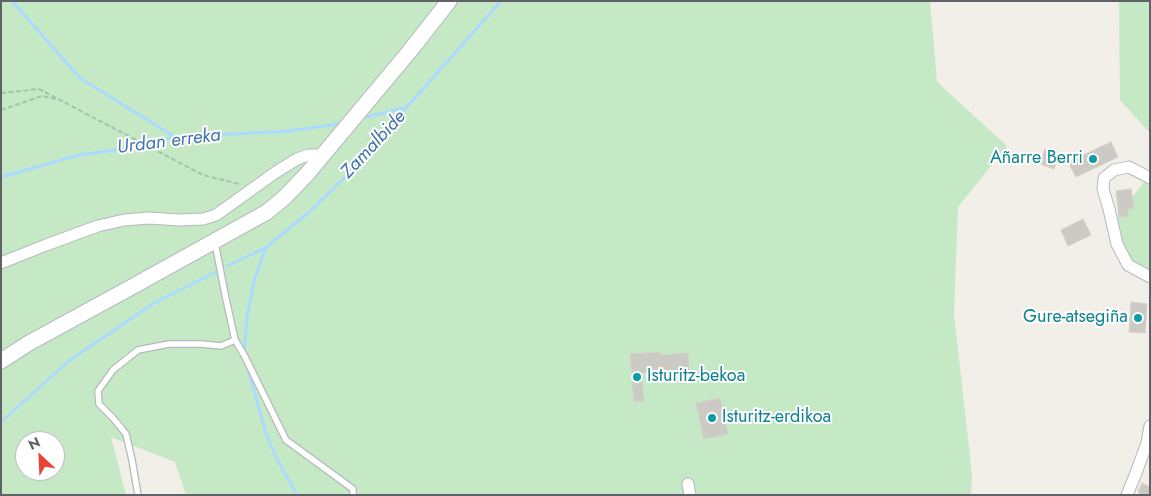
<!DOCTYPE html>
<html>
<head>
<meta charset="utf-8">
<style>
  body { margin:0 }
  #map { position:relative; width:1151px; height:496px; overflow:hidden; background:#f1efe8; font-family:Jost,sans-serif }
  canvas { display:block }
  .frame { position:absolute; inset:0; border:2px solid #5f6368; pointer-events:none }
  .north { position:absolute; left:15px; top:431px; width:50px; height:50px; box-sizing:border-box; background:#fff; border:1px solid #bfc1c3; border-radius:50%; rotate:335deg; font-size:14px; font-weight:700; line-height:20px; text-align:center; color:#5f6368 }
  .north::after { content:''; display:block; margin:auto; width:18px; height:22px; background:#ea4335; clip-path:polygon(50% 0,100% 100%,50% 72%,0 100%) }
</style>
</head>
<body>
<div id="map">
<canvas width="1151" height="496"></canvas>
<div class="frame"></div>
<div class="north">N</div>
</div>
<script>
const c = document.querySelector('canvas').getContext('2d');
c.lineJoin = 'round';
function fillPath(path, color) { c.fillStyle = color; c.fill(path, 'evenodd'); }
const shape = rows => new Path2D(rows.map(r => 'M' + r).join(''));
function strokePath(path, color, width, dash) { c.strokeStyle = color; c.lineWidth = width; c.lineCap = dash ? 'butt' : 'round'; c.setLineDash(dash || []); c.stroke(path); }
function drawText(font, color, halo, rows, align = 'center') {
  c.font = font + ' Jost,sans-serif'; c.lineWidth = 4; c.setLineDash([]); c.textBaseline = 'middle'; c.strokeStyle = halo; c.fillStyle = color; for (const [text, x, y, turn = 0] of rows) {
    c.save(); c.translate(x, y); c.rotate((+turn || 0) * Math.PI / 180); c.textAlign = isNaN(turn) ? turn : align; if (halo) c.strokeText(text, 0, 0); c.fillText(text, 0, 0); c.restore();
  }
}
fillPath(shape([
  [1,1,930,1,937,82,1007,146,958,207,954,314,972,475,971,495,186,495,175,462,111,437,126,495,1,495],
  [25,441,55,441,55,471,25,471],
  [1119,1,1150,1,1150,133,1120,100],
  [1150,174,1150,274,1132,265,1111,225]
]), '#c5e8c5');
strokePath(shape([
  [12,1,80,78,175,137],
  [366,117,404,108],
  [1,177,79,155,109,151,176,137,289,131,339,124],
  [227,266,265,248,307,214,360,163,406,108,501,1],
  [244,355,247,317,254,281,265,249],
  [247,366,266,434,278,461,297,495],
  [1,422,70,360,154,303,216,272]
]), '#aadaff', 3);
const building = shape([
  [1111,142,1118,157,1076,177,1068,162,1111,142],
  [1045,149,1059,154,1054,169,1040,164,1045,149],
  [1131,189,1134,208,1128,209,1128,216,1119,217,1116,191,1131,189],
  [1083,219,1091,235,1068,246,1061,230,1083,219],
  [1131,302,1147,304,1145,333,1129,332,1131,302],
  [660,352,660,355,688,353,689,372,671,374,671,370,641,373,644,401,634,402,630,354,660,352],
  [720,398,728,434,704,439,696,403,720,398],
  [1142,483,1150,487,1150,495,1142,495,1138,492,1142,483]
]);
fillPath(building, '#cccac5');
strokePath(building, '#d6d1c6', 1);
const service = shape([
  [215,243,226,299,235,340,244,355,286,440,353,489,353,495],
  [138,495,132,460,126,434,113,418,99,404,98,391,113,370,138,350,169,344,201,344,221,346,235,340]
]);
const minor = shape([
  [1150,178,1129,167,1114,170,1104,178,1103,189,1109,209,1117,244,1128,265,1150,277],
  [1,263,46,245,98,226,124,220,149,218,180,220,203,219,216,215,276,172,297,159,308,155,323,155],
  [688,484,690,495],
  [1127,495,1136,473,1147,443,1150,426]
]);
const secondary = shape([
  [1,361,29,343,128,289,267,212,285,197,307,174,409,52,449,1]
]);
strokePath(service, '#b5b8bc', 8);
strokePath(minor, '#b5b8bc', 13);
strokePath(secondary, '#b6babf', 17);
strokePath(shape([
  [1,93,39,89,203,175,239,184],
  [1,110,42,96,56,99]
]), '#9cc7a9', 2, [5, 2.5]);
strokePath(service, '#fff', 5.5);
strokePath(minor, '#fff', 11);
strokePath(secondary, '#fff', 15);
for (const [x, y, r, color] of [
  [1093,159,5,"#0f9aa8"],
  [1138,318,5,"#0f9aa8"],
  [637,377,5,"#0f9aa8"],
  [712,418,5,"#0f9aa8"]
]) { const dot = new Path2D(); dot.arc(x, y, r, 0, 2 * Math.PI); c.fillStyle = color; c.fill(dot); strokePath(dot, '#fff', 2); }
drawText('18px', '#0d838f', '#fff', [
  ["Añarre Berri",1083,159],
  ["Gure-atsegiña",1128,318],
  ["Isturitz-bekoa",647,377,"left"],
  ["Isturitz-erdikoa",722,418,"left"]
], 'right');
drawText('italic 19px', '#4174aa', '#fff', [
  ["Urdan erreka",169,142,-7],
  ["Zamalbide",374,145,-47]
]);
</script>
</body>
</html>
